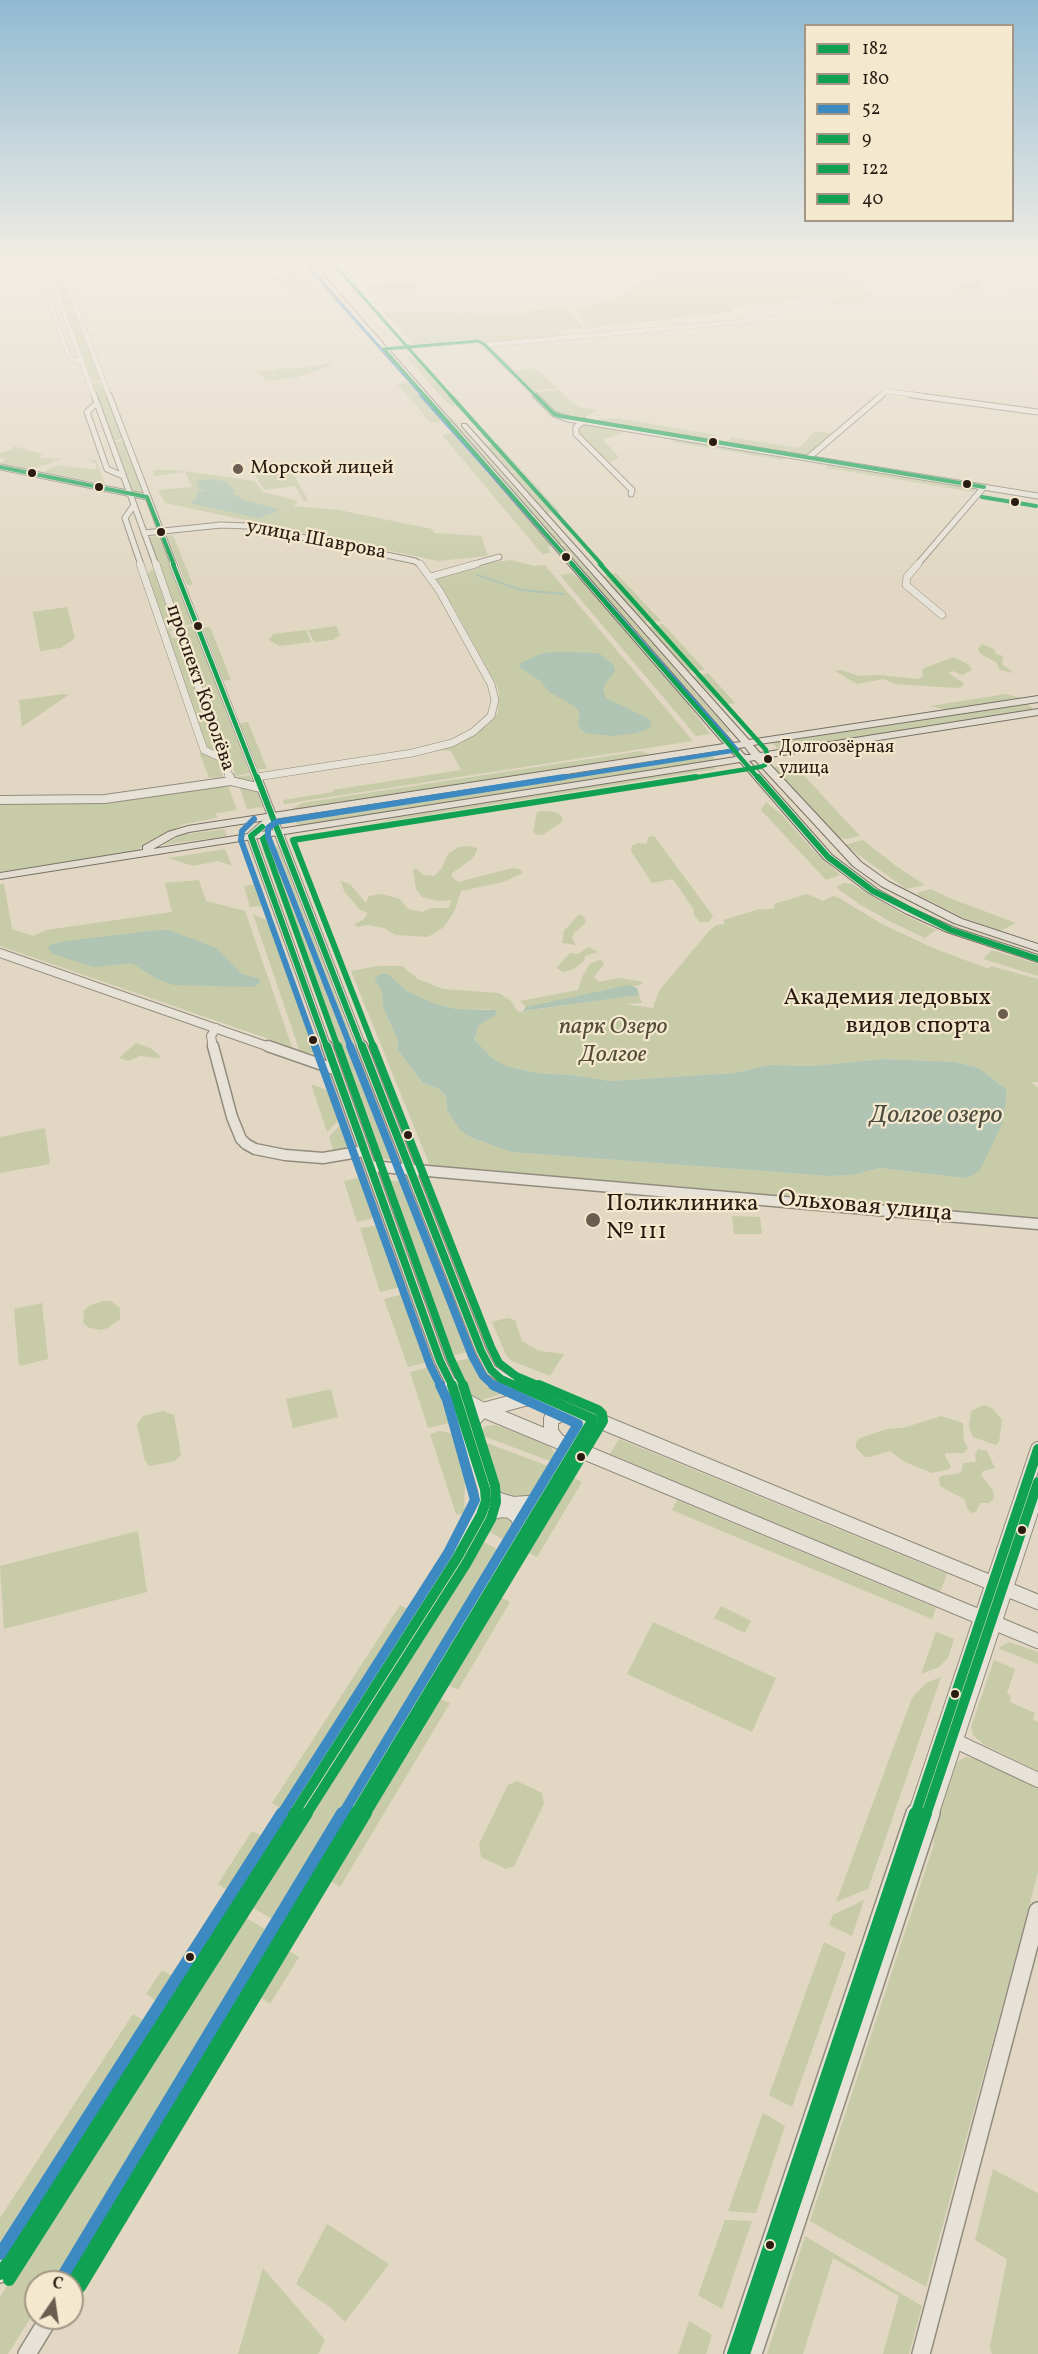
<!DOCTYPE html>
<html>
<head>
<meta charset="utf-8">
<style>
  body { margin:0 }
  #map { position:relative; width:1038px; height:2354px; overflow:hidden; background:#e1d7c2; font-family:Vollkorn,serif }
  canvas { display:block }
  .legend { position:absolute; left:804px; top:24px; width:210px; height:198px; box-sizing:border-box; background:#f4e8cf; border:2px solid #a49684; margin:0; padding:8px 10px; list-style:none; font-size:18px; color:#2b1c13 }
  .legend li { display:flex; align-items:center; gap:12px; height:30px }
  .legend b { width:30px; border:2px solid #a49684 }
  .north { position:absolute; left:24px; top:2270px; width:60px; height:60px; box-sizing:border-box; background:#f4e8cf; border:2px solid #a49684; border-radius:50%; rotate:13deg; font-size:16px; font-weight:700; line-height:24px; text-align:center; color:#2b1c13 }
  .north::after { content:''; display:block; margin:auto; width:21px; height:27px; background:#6b5d50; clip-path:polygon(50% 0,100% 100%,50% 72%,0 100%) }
</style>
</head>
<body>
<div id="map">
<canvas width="1038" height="2354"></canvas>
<ul class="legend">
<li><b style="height:8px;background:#11a152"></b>182</li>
<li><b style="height:8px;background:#11a152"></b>180</li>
<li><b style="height:8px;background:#3d8ac2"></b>52</li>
<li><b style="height:8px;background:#11a152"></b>9</li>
<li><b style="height:8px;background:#11a152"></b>122</li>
<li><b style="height:8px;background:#11a152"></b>40</li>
</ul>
<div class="north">С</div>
</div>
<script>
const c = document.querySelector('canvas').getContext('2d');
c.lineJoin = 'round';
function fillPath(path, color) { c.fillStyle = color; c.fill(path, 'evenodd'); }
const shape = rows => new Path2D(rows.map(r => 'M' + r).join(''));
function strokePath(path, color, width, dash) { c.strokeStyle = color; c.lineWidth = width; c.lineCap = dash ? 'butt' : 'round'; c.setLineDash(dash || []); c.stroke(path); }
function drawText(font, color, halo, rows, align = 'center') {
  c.font = font + ' Vollkorn,serif'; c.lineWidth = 4.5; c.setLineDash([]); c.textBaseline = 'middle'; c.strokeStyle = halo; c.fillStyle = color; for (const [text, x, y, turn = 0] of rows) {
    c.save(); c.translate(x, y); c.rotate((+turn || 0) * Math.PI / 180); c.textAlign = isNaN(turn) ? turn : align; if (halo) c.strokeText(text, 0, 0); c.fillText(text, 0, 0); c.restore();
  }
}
fillPath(shape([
  [47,261,55,261,73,309,66,310],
  [717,261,852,261,864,265,887,268,849,276,862,277,860,281,854,282,865,286,860,288,871,298,862,301,825,305,839,296,748,304,748,306,730,308,733,312,587,328,576,310,612,300,629,291,647,275,662,268,674,265],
  [525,262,518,267,528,263,543,265,536,269,538,270,548,264,579,268,569,275,513,268],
  [297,271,315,292,299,294,266,277],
  [447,279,429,288,419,287,407,290,401,295,393,290,373,292,368,287,396,282,428,287],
  [973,281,982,282,978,290,960,300,951,298,957,286],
  [568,307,570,307,552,311,571,310,582,328,558,330,564,337,487,344,478,340,416,346,382,312,521,313,536,312,521,311],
  [74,310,101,381,92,381,66,311],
  [417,355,463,406,454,407,449,405,406,357],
  [327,363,332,365,296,378,268,381,256,373,256,371,268,370,269,372,275,371,276,369,304,368],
  [530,368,538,371,558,389,534,390,515,371],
  [410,382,441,419,439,419,441,422,431,423,397,384],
  [102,383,123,439,113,440,92,384],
  [559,390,578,407,597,410,585,417,588,419,586,420,567,416,559,413,537,392],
  [615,418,717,435,710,440,591,421],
  [450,419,453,419,564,544,560,544],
  [583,425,600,425,626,431,612,437,604,438,606,439,603,440,619,457,613,461,608,462,578,431],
  [815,431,833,434,810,454,804,455,726,442,732,437,799,448],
  [452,433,551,545,548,548,551,553,542,554,443,436,444,434],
  [677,438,788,456,782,460,672,442],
  [124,441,143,492,143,493,132,492,113,442],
  [498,444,522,470,509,471,486,446],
  [13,446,42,454,39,458,64,459,52,461,52,463,29,470,0,464,6,459,0,458,0,453,14,449],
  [86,459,96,460,105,484,43,472,58,465,97,470,96,464],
  [830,464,972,487,975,490,973,492,826,468],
  [285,469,290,469,308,500,304,501,295,486,264,490,255,475,246,474,284,470,287,474],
  [153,470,176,470,255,481,263,492,298,501,294,506,339,510,432,529,435,533,481,536,488,556,438,561,165,503,158,490,192,487,185,472,155,476],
  [523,471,560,512,547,513,511,473],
  [173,535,193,585,187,585,167,536],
  [160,536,194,624,181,626,149,537],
  [565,545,730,732,726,732,561,546],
  [512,560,534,566,545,565,693,741,284,804,283,800,334,792,333,790,461,770,451,751,439,750,465,740,491,722,498,712,499,694,496,684,448,597,435,579,483,563],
  [151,570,154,570,174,627,165,628,147,575],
  [572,573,583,582,684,699,710,734,696,736,560,575],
  [616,573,661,621,645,622,603,576],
  [67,607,75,638,61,648,40,651,33,612],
  [663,624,705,670,688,671,649,627],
  [194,626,250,773,236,776,182,628],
  [336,626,340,635,333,640,314,642,308,630],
  [210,627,231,680,224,681,203,628],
  [165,629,172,629,170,632,173,638,178,639,217,753,207,748],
  [306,630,311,642,280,646,269,640,273,634],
  [982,644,994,649,996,654,1003,656,1002,664,1014,673,1000,670,996,662,981,654,978,649],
  [954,657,969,665,972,670,962,675,953,671,948,673,964,683,963,686,957,688,895,684,884,679,857,684,835,671,841,670,859,676,879,675,918,679,923,677,922,670,924,668],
  [708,673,735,703,722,705,693,677],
  [64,694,68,695,22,727,19,700],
  [1006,694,1021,698,946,710,930,706],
  [1027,704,1035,710,779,750,772,743],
  [248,722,267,769,258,769,240,723],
  [641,751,650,754,293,811,292,809,302,803],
  [199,752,218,761,223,777,209,778],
  [710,753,716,760,298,826,294,818],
  [786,765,796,767,860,836,846,839,838,838,774,767],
  [714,767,716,769,370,824,395,818],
  [251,775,263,807,247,809,236,777],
  [223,786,229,788,237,810,216,813,217,818,184,824,135,851,0,872,0,804,105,804],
  [766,802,782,815,811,848,840,875,826,880,761,810],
  [542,811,555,812,562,816,562,822,542,835,536,834,533,832,537,812],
  [224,829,227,836,162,845,182,835],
  [654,836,713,916,709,922,700,922,694,915,694,910,673,879,652,883,631,851,632,846,638,843,647,844,648,837],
  [863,840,896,866,925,885,906,889,845,845],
  [278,846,397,1155,396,1161,376,1157,262,848],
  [467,846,477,848,477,851,472,859,452,873,452,877,458,882,513,868,520,869,523,873,503,882,461,891,455,910,444,927,428,937,396,935,384,928,368,925,357,927,355,924,364,919,368,913,360,910,344,891,341,881,350,884,366,903,369,896,382,894,400,899,408,909,422,912,432,908,449,908,451,900,439,901,422,897,416,889,413,870,416,868,423,875,434,876,442,868,448,854,459,847],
  [225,849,232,866,218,861,193,866,168,858],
  [296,853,299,853,407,1122,403,1123],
  [199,880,206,901,245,911,292,1047,0,946,0,884,4,884,12,929,33,936,46,930,172,912,165,883],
  [260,883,267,906,250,907,244,886],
  [844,883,852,884,906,916,936,930,925,938,889,921,859,904,837,888,837,886],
  [931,889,949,898,1016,923,1000,931,962,917,918,895,919,892],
  [807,894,823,901,833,896,839,898,882,924,933,948,989,969,991,966,1038,979,1038,1082,1031,1082,1038,1088,1038,1219,430,1166,351,971,378,966,402,966,418,979,443,989,499,993,511,1001,518,1012,639,995,642,1003,624,1004,653,1008,659,991,710,930,717,925,725,924,723,920,760,909,764,910,775,908,774,904],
  [388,974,407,991,435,1004,457,1009,491,1009,479,1025,474,1039,492,1058,506,1066,537,1073,572,1075,610,1081,734,1073,770,1065,812,1066,884,1059,955,1062,979,1068,1007,1090,1003,1122,964,1178,880,1168,853,1175,829,1176,511,1152,470,1137,460,1130,447,1110,446,1097,439,1089,423,1083,397,1049,398,1041,383,1007,382,992,374,978],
  [253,914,274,924,319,1050,316,1053,300,1052],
  [579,914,584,917,586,922,574,933,572,938,576,945,562,943,564,931],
  [589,947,598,952,585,956,584,961,574,969,564,972,556,968,570,953,578,954],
  [992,950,1038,964,1038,976,983,959],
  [598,960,603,961,604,964,594,977,599,982,619,978,643,982,640,985,526,1007,520,1001,578,990,582,977,590,964],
  [136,1043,150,1048,160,1056,159,1058,140,1056,129,1061,119,1058],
  [311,1084,327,1090,338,1121,327,1132],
  [343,1122,353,1148,335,1155,329,1137],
  [45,1128,50,1164,0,1173,0,1137],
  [363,1177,377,1217,357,1222,344,1181],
  [385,1180,407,1182,470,1351,449,1357],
  [432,1185,482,1315,478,1316,428,1186],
  [732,1216,760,1217,762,1234,734,1234],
  [380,1225,401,1287,380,1292,360,1228],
  [404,1294,428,1362,408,1367,384,1299],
  [103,1301,111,1301,120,1308,120,1319,108,1328,100,1330,87,1327,83,1322,84,1311,89,1306],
  [42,1303,48,1359,19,1366,14,1309],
  [507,1318,515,1320,522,1341,530,1346,540,1351,564,1354,550,1376,512,1361,506,1355,492,1322],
  [472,1358,484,1380,504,1393,478,1401,464,1390,451,1362],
  [430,1367,450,1423,428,1428,410,1372],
  [331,1389,338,1417,293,1428,286,1399],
  [984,1405,992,1408,1002,1420,999,1442,996,1445,973,1437,969,1427,971,1411],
  [163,1411,174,1415,181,1455,175,1461,150,1466,145,1461,137,1425,143,1416],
  [941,1416,963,1423,964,1441,968,1448,964,1453,946,1453,945,1456,951,1466,949,1469,932,1473,903,1461,890,1451,869,1457,865,1457,856,1448,856,1442,860,1438,887,1429,903,1428],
  [496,1425,549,1446,555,1453,555,1463,478,1434,486,1426],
  [440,1431,454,1434,463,1460,465,1480,464,1515,456,1514,430,1434],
  [619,1439,947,1574,940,1592,610,1454],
  [479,1440,553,1468,535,1494,513,1498,500,1493,494,1487],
  [978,1449,987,1451,995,1468,983,1471,981,1475,993,1491,994,1498,989,1503,980,1503,976,1512,972,1513,968,1510,964,1499,940,1486,939,1479,941,1476,961,1473,963,1463,976,1462,975,1455],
  [574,1478,582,1482,537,1557,529,1553],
  [677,1500,936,1608,932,1619,672,1510],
  [509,1515,516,1527,508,1542,486,1530,494,1518],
  [138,1531,147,1592,4,1629,0,1566],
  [480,1540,502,1552,274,1920,248,1905],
  [501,1597,510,1602,458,1690,448,1685],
  [400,1605,408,1609,280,1808,272,1803],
  [721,1606,751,1621,745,1633,714,1618],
  [653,1622,776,1678,752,1732,627,1674],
  [936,1632,954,1639,948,1658,939,1667,921,1674],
  [1009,1642,1038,1652,1038,1664,998,1648],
  [994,1660,1015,1669,1007,1693,1011,1696,1010,1702,1035,1713,1033,1720,1038,1722,1038,1771,984,1745,973,1735,971,1727],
  [941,1677,868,1889,836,1902,912,1698,926,1683],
  [441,1699,450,1703,340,1887,331,1881],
  [965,1757,979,1759,1038,1787,1038,1873,926,2287,810,2221,934,1844,933,1832,957,1762],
  [517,1781,542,1793,544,1804,514,1866,506,1869,481,1857,479,1844,508,1785],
  [252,1831,262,1836,227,1890,218,1884],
  [864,1900,852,1936,829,1925,833,1915],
  [241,1915,268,1931,52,2282,36,2282,36,2309,8,2354,0,2354,0,2297],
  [824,1942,846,1953,792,2107,769,2095],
  [289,1951,299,1957,270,2004,261,1998],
  [162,1970,172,1976,156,2001,146,1994],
  [133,2014,143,2020,0,2242,0,2218],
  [763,2113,785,2126,756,2213,728,2211],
  [993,2169,1038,2193,1038,2354,992,2354,990,2347,1007,2259,975,2240],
  [725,2220,752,2221,722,2309,698,2295],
  [327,2224,389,2264,345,2322,330,2307,296,2284],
  [805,2236,922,2306,909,2354,883,2354,899,2296,833,2258,803,2354,767,2354],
  [263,2268,325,2340,318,2354,238,2354],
  [689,2321,712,2335,706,2354,678,2354]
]), '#c7cba8');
fillPath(shape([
  [214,479,226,482,235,491,233,494,244,500,278,509,276,512,258,518,190,503,197,499,197,492,207,491,199,489,196,481],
  [553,652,599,653,614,666,615,671,605,684,603,691,606,698,649,719,652,725,650,728,636,733,613,736,586,733,580,728,578,722,580,713,574,706,549,692,542,682,519,667,521,663,540,654],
  [159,930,169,930,216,948,242,974,257,978,261,982,254,987,174,985,157,979,132,963,94,967,52,954,48,948,52,944,66,941],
  [381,974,388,974,407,991,435,1004,457,1009,496,1010,497,1014,479,1025,474,1039,492,1058,506,1066,537,1073,572,1075,610,1081,734,1073,770,1065,812,1066,884,1059,955,1062,979,1068,1007,1090,1003,1122,980,1170,972,1176,964,1178,880,1168,853,1175,829,1176,511,1152,470,1137,460,1130,447,1110,446,1096,439,1089,423,1083,397,1049,398,1041,383,1007,382,992,374,978],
  [629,985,637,988,639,995,523,1011,526,1007]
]), '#afc4b2');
strokePath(shape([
  [282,278,294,289]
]), '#afc4b2', 1.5);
strokePath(shape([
  [477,575,521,590,564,594]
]), '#afc4b2', 2);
const minorFar6 = shape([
  [39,261,37,264,69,357,80,362],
  [45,261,94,396],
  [58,261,109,396],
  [297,261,356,333,373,338],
  [915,263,1038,293],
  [311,265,339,261],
  [485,345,536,396],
  [384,349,472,341,485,345,782,318],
  [880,396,886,391,923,396]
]);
const minorFar5 = shape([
  [94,395,156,565],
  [109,395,174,565],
  [535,395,554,414,568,419,1038,496],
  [912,395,1038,412],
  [96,404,87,412,107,469,123,476],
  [584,421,576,427,576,434,632,490,631,494],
  [808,458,882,395],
  [0,467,147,497],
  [134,505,125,518,141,565],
  [144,533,221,525,248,526,415,561,421,565],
  [471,565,499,557],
  [917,565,984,487]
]);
const minorFar4 = shape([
  [140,564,204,750,224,759],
  [156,564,230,779],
  [173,564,257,779],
  [918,564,907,577,906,585,942,615],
  [430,577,476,564],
  [257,777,412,753,452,743,473,732,491,716,495,700,491,684,439,590,420,564]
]);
const minorFar3 = shape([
  [230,777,231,781],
  [257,777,362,1048],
  [0,800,105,799,231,781,261,788],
  [273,817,251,836,327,1048],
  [0,953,272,1048],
  [213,1048,211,1036,216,1028]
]);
const minorFar2 = shape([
  [213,1046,232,1117,241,1139,246,1144,255,1149,285,1155,323,1158,364,1151],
  [268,1046,334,1069],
  [327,1046,440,1361,453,1387],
  [362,1046,481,1351,491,1370,516,1387],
  [370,1166,1038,1224]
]);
const minorFar1 = shape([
  [452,1385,457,1396,483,1410,1038,1641],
  [512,1385,1038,1602],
  [457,1396,485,1489,499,1500,513,1504,542,1502],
  [466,1432,472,1421,483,1410,524,1399,540,1398],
  [558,1441,551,1432,551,1419,565,1412,575,1411],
  [481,1515,502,1510,510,1511,517,1516,520,1522,521,1537],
  [949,1738,1038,1780],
  [293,1815,457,1558,481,1515,486,1501,485,1489],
  [354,1815,593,1419],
  [915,1815,1038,1449],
  [931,1815,1038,1490]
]);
const minor = shape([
  [0,2274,294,1813],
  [71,2282,354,1813],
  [27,2354,49,2318],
  [733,2354,915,1813],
  [753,2354,931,1813],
  [921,2354,1038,1911]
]);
const major = shape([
  [306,261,311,261,733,743,741,742,462,426,462,424,466,424,749,740,1038,696,1038,702,753,745,760,753,1038,709,1038,715,764,758,861,862,889,882,962,919,1038,944,1038,951,954,923,881,886,853,866,755,760,749,761,832,855,877,889,913,909,955,928,1038,955,1038,962,947,932,905,913,869,893,824,859,740,762,0,879,0,873,143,850,143,846,168,832,188,826,724,744,306,261],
  [745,747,751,755,745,755,738,748,745,747],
  [729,749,736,757,153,849,176,836,189,832,729,749]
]);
strokePath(minorFar6, '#928b7e', 5);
strokePath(minorFar5, '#928b7e', 7);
strokePath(minorFar4, '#928b7e', 8);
strokePath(minorFar3, '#928b7e', 10);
strokePath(minorFar2, '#928b7e', 13);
strokePath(minorFar1, '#928b7e', 16);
strokePath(minor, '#928b7e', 20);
strokePath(major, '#787166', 2);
strokePath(minorFar6, '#e7e2d7', 4.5);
strokePath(minorFar5, '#e7e2d7', 5);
strokePath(minorFar4, '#e7e2d7', 7);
strokePath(minorFar3, '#e7e2d7', 8);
strokePath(minorFar2, '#e7e2d7', 10);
strokePath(minorFar1, '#e7e2d7', 14);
strokePath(minor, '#e7e2d7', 17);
fillPath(major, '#e3ddd1');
strokePath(shape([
  [0,467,147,497,174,565]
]), '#11a152', 4);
strokePath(shape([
  [173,564,257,779]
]), '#11a152', 4.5);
strokePath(shape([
  [257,777,362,1048],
  [262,827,251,836,327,1048]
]), '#11a152', 6);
strokePath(shape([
  [327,1046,440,1361,453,1387],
  [362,1046,481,1351,491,1370,501,1379,519,1387]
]), '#11a152', 8);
strokePath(shape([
  [293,1815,457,1558,481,1515,486,1501,485,1489,452,1385],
  [354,1815,593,1419,516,1385],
  [915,1815,1038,1449]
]), '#11a152', 10);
strokePath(shape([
  [0,2274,294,1813],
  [71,2282,354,1813],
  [733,2354,915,1813]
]), '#11a152', 12);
strokePath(shape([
  [331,261,451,396]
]), '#11a152', 3);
strokePath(shape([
  [450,395,602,565]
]), '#11a152', 4);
strokePath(shape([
  [600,564,766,750,768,759,765,765,760,767,686,779]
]), '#11a152', 4.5);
strokePath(shape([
  [268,835,263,839,338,1048],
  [374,1048,293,840,696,777]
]), '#11a152', 6);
strokePath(shape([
  [338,1046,450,1357,464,1387],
  [373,1046,491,1347,499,1363,516,1376,542,1387]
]), '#11a152', 8);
strokePath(shape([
  [306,1815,466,1564,491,1519,496,1502,495,1486,463,1385],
  [365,1815,603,1421,602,1414,598,1410,539,1385]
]), '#11a152', 10);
strokePath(shape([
  [9,2280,307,1813],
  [80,2287,366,1813]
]), '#11a152', 12);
strokePath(shape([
  [309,268,423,396]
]), '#3d8ac2', 3);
strokePath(shape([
  [421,395,573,565]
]), '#3d8ac2', 4);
strokePath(shape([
  [554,779,737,750,572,564]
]), '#3d8ac2', 4.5);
strokePath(shape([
  [254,819,242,831,241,840,316,1048],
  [351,1048,268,836,268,828,276,822,564,777]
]), '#3d8ac2', 6);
strokePath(shape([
  [315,1046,430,1365,441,1387],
  [350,1046,472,1356,483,1376,495,1387]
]), '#3d8ac2', 8);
strokePath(shape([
  [281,1815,448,1553,475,1500,447,1400,440,1385],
  [342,1815,578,1424,493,1385]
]), '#3d8ac2', 10);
strokePath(shape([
  [0,2254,282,1813],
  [62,2277,342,1813]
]), '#3d8ac2', 12);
strokePath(shape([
  [384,349,425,396],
  [384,349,478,341,485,345,536,396]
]), '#11a152', 3);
strokePath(shape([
  [424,395,573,565],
  [535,395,554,414,560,416,984,487]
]), '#11a152', 4);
strokePath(shape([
  [572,564,759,779]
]), '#11a152', 4.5);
strokePath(shape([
  [758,777,828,857,873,891,951,930,1038,959]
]), '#11a152', 6);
strokePath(shape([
  [926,1815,1038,1482]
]), '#11a152', 10);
strokePath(shape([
  [744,2354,926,1813]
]), '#11a152', 12);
strokePath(shape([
  [982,497,1036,506]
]), '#11a152', 4);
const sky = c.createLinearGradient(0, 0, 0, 591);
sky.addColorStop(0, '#91bad2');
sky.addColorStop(0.44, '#f2ede4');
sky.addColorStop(1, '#f2ede400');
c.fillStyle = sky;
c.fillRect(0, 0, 1038, 591);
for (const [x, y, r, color] of [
  [713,442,5,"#2b1c13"],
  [238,469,6,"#6b5d50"],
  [32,473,5,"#2b1c13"],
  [967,484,5,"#2b1c13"],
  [99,487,5,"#2b1c13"],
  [1015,502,5,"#2b1c13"],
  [161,532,5,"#2b1c13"],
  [566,557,5,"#2b1c13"],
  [198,626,5,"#2b1c13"],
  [768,759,5,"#2b1c13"],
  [1003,1014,6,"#6b5d50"],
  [313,1040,5,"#2b1c13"],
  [408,1135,5,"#2b1c13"],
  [593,1220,8,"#6b5d50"],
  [581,1457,5,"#2b1c13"],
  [1022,1530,5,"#2b1c13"],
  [955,1694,5,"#2b1c13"],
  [190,1957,5,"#2b1c13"],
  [770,2245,5,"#2b1c13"]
]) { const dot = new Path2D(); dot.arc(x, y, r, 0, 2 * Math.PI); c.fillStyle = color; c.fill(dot); strokePath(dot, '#f4e8cf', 2); }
drawText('18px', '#2b1c13', '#f4e8cf', [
  ["Долгоозёрная",779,749],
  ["улица",779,770]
], 'left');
drawText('20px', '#2b1c13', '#f4e8cf', [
  ["Морской лицей",250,469]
], 'left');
drawText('20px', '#2b1c13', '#f4e8cf', [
  ["улица Шаврова",316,541,11],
  ["проспект Королёва",199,688,71]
]);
drawText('24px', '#2b1c13', '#f4e8cf', [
  ["Академия ледовых",991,1000],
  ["видов спорта",991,1028],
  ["Поликлиника",606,1206,"left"],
  ["№ 111",606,1234,"left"]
], 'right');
drawText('italic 24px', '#544e39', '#f4e8cf', [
  ["парк Озеро",613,1029],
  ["Долгое",613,1057]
]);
drawText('24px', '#2b1c13', '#f4e8cf', [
  ["Ольховая улица",865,1208,5]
]);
drawText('italic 26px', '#4c4c41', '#f4e8cf', [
  ["Долгое озеро",936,1117]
]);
</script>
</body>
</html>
